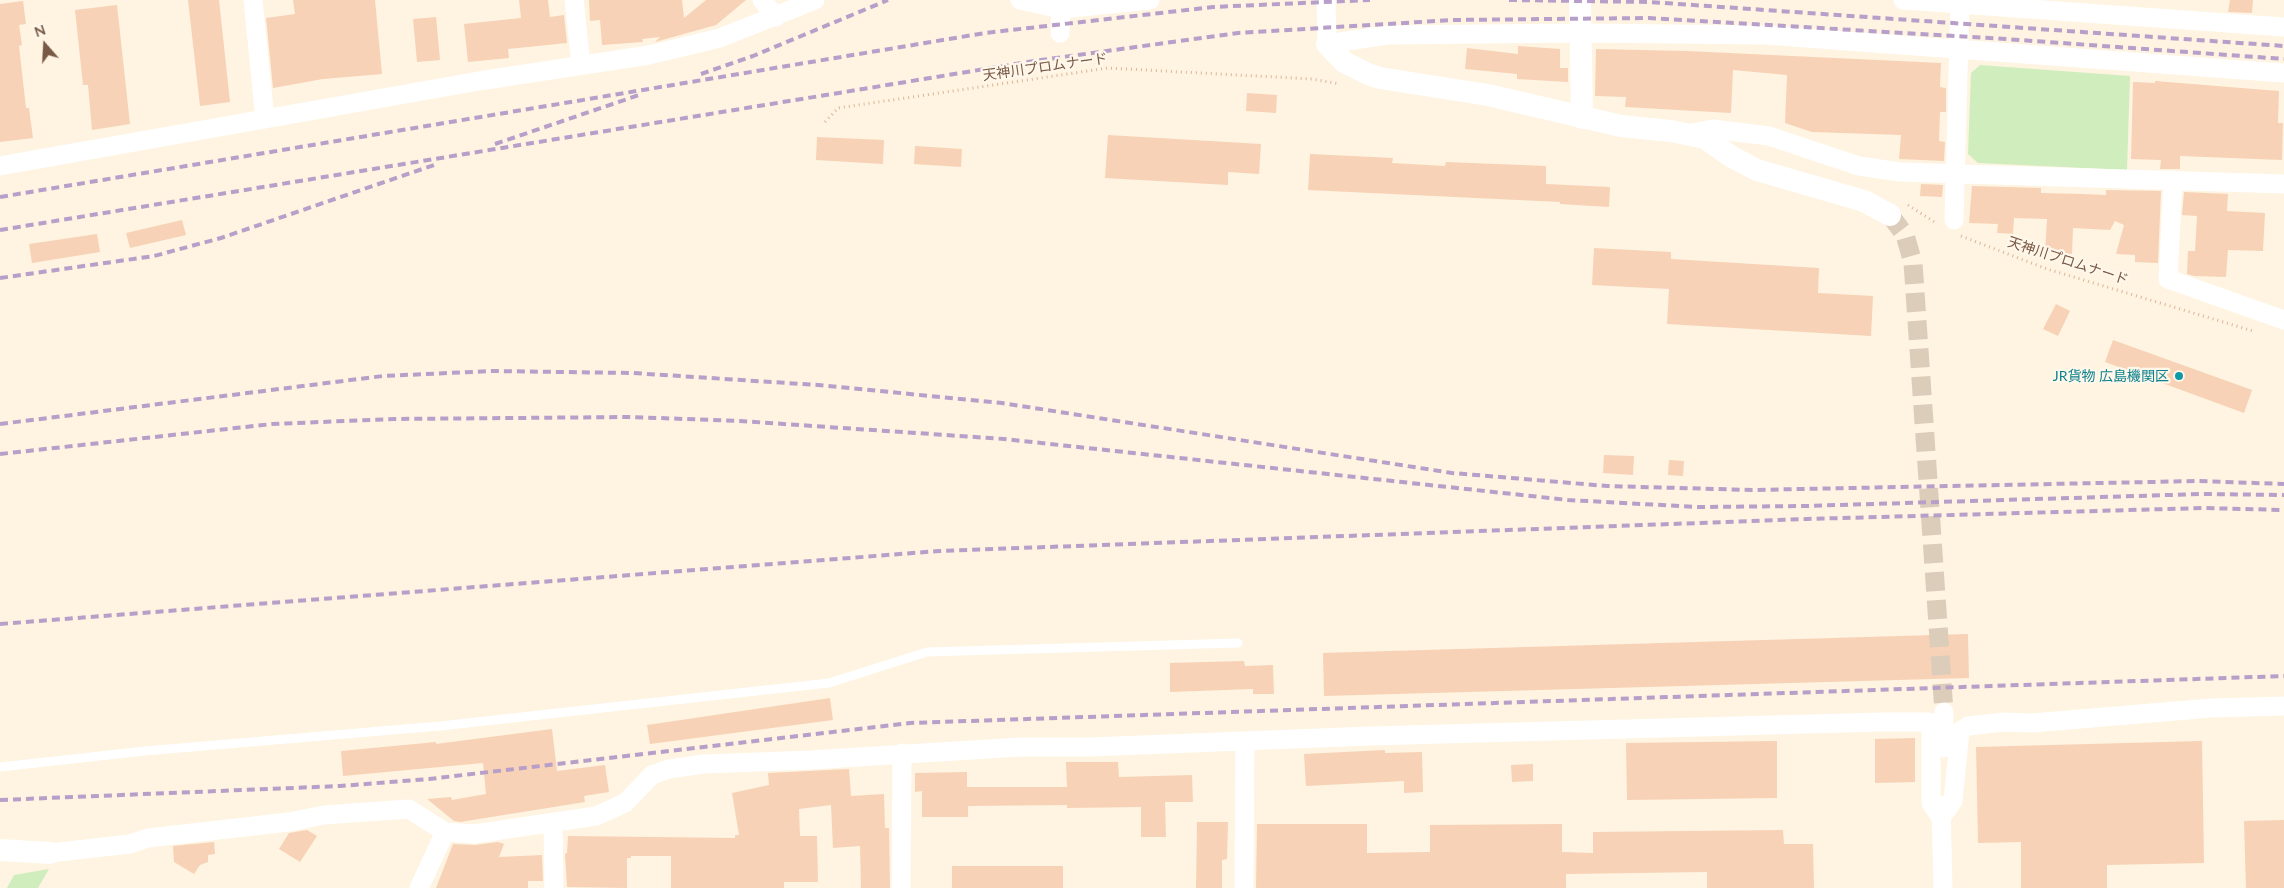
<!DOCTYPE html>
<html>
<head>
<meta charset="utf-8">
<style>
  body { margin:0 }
  #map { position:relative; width:2284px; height:888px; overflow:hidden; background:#fef4e1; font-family:Lato,sans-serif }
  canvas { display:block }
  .north { position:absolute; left:20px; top:20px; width:50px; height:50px; -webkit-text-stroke:4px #fff7ea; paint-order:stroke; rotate:341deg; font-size:14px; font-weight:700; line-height:20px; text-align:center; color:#785945 }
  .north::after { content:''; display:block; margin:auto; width:18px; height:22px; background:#785945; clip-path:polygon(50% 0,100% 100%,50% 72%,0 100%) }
</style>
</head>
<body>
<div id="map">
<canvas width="2284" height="888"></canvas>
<div class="north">N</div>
</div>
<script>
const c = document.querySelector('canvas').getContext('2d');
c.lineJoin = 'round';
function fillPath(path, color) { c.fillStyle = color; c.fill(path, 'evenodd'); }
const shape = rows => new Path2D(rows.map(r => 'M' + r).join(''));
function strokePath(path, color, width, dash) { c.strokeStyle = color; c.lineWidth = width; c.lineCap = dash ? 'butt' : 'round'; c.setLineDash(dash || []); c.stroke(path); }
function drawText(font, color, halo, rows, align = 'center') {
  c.font = font + ' Lato,"Noto Sans JP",sans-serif'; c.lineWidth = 4.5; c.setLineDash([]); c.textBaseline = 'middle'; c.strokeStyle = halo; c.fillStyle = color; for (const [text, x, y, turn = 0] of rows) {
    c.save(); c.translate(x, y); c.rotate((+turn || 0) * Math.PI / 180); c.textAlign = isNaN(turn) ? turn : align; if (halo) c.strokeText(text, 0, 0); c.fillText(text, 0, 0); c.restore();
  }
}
fillPath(shape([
  [1980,65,2130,76,2127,170,1978,163,1968,154,1971,73],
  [49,869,38,888,7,888,14,875]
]), '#d0edbe');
fillPath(shape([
  [188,0,219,0,230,102,200,106],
  [293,0,375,0,382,74,323,79,273,88,266,18,295,14],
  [519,0,548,0,550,17,564,15,567,43,508,49,509,58,468,62,464,24,521,18],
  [589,0,682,0,684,18,706,0,746,0,716,25,655,42,660,37,642,39,643,42,602,45,600,20,590,21],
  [2230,0,2253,0,2252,13,2228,12],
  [23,1,26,24,19,25,22,45,19,46,26,108,29,108,33,138,0,142,0,4],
  [117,5,130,124,92,130,88,85,83,85,75,10],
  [436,17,440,60,417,62,413,19],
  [1518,46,1560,49,1560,68,1568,68,1568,82,1517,79,1517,74,1465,69,1467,48,1518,54],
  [1596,49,1686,51,1941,63,1940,87,1946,88,1946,112,1940,112,1939,141,1945,142,1944,161,1899,159,1901,135,1812,132,1785,123,1787,75,1733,70,1731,113,1625,107,1626,97,1595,96],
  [2155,81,2279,91,2278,123,2283,123,2282,160,2180,156,2180,169,2160,169,2161,160,2131,159,2133,82,2155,83],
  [1247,93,1277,95,1276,113,1246,111],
  [1108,135,1261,144,1259,174,1228,172,1228,185,1105,178],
  [817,137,884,140,883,164,816,160],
  [915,146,962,149,961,167,914,164],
  [1310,154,1393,158,1392,163,1445,166,1446,162,1546,166,1546,184,1610,187,1609,207,1560,204,1560,202,1308,190],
  [1921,184,1943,185,1942,197,1920,196],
  [1972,186,2041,188,2041,193,2082,194,2106,195,2106,190,2161,191,2158,263,2135,262,2135,255,2116,254,2124,225,2115,221,2110,230,2073,228,2072,254,2045,253,2047,219,2014,218,2013,234,1997,233,1998,224,1969,223],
  [2184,192,2228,194,2227,211,2265,213,2263,251,2228,250,2226,277,2194,276,2187,274,2188,251,2195,251,2197,216,2182,215],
  [182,220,186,235,130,248,126,233],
  [97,234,100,252,32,263,29,244],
  [1594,248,1671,252,1671,259,1819,268,1818,293,1873,296,1871,336,1667,324,1669,289,1592,285],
  [2056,304,2070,311,2058,336,2043,329],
  [2113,340,2252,390,2244,413,2105,362],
  [1604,455,1634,456,1633,475,1603,473],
  [1669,460,1684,461,1683,476,1668,475],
  [1968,634,1969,678,1324,696,1323,653],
  [1244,661,1245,666,1273,665,1274,694,1253,694,1253,689,1170,692,1170,663],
  [830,698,833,720,650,744,647,725],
  [552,729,557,771,605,765,609,792,584,796,585,802,460,822,454,821,427,799,451,797,452,800,486,794,483,763,343,776,341,751,436,742,436,744],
  [1915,738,1915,782,1875,783,1875,739],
  [1777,741,1777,798,1627,800,1626,743],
  [2202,741,2204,863,2107,865,2107,888,2021,888,2021,842,1978,843,1976,747],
  [1385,750,1385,753,1422,752,1423,792,1404,793,1404,781,1306,786,1304,754],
  [1066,762,1118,762,1119,777,1192,775,1193,802,1165,802,1166,837,1141,837,1141,807,1067,808,1067,805,968,806,968,817,922,817,922,791,915,792,915,773,967,772,967,787,1067,787],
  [1533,764,1533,781,1512,782,1511,765],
  [849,769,851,796,884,794,885,828,889,828,890,888,861,888,860,846,833,848,831,805,799,809,800,836,817,836,818,882,784,882,784,888,671,888,671,856,631,856,631,858,627,858,627,888,567,887,565,854,567,853,568,836,735,838,735,835,739,835,732,793,769,785,768,773],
  [2284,820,2284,888,2246,888,2244,821],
  [1197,822,1228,822,1227,859,1222,860,1222,888,1196,888],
  [1257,824,1367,824,1367,853,1430,852,1430,825,1562,824,1562,852,1593,853,1593,832,1783,830,1784,844,1813,844,1814,888,1707,888,1707,872,1566,874,1566,888,1256,888],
  [307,830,317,836,300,862,279,849,289,833],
  [214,842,215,854,208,855,208,862,200,865,194,874,174,862,173,846],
  [498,842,504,844,499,857,542,855,543,881,528,881,528,888,436,888,453,844,475,845],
  [952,866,1063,866,1063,888,952,888]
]), '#f7d2b6');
strokePath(shape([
  [1890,215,1905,235,1913,263,1944,712]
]), '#dccdba', 19, [19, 9]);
strokePath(shape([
  [825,122,838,108,1108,68,1312,79,1340,84],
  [1908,205,1936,223],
  [1961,236,2047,269,2253,331]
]), '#dcb599', 3, [1, 4]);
strokePath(shape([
  [0,767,145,751,440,726,829,683,927,652,1238,643]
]), '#fff', 9);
strokePath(shape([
  [253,0,265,119],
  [574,0,581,65],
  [762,0,776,17],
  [1020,0,1061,9,1150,0],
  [1326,0,1327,44,1387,35,1580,33,1765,35,2284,73],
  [1903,0,2284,27],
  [1060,33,1061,9],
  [1688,134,1712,129,1769,136,1859,166,1900,172,2284,184],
  [0,166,479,81,649,55,720,38,815,0],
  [2173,180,2168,279,2284,320],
  [1954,220,1960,0],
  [1943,748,1944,712],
  [1941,805,1943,888],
  [553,822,554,888],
  [50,853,130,844,148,838,289,822,324,815,409,809,445,832,474,834,596,816,625,803,652,775,669,769,704,764,810,760,1020,747,1090,747,1370,736,1881,722,1929,722,1931,728,1931,803,1941,818,1953,801,1960,731,1968,726,2004,722,2032,723,2211,708,2284,706],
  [419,888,445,832],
  [901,888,902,753],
  [1244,888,1245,741]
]), '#fff', 19);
strokePath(shape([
  [1580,0,1582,118],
  [1327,44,1344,62,1368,74,1380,78,1488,95,1621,126,1671,131,1705,138,1732,157,1757,170,1864,201,1890,215],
  [0,850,50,853]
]), '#fff', 22);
strokePath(shape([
  [1509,0,1650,2,2284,46],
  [701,74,753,56,888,0],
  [495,144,642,94],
  [0,197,985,33,1213,7,1370,0],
  [0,230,1034,61,1238,33,1453,20,1649,18,2006,39,2284,59],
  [0,278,154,256,221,238,434,165],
  [0,424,383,376,493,371,633,373,818,385,1002,403,1452,473,1607,486,1752,490,2199,481,2284,484],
  [0,454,272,424,394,419,631,417,740,421,1004,439,1568,500,1698,507,1806,506,2202,494,2284,495],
  [0,624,939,551,1807,519,2203,508,2284,510],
  [0,800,340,786,429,779,910,723,2284,676]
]), '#b79fc9', 4, [8, 5]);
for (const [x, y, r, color] of [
  [2179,376,5,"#0f9aa8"]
]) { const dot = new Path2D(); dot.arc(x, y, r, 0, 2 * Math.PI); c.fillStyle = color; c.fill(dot); strokePath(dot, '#fff7ea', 2); }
drawText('14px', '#785945', '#fff7ea', [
  ["天神川プロムナード",1045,67,-8],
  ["天神川プロムナード",2068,261,18]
]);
drawText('14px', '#0d838f', '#fff7ea', [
  ["JR貨物 広島機関区",2169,376]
], 'right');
</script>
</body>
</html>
